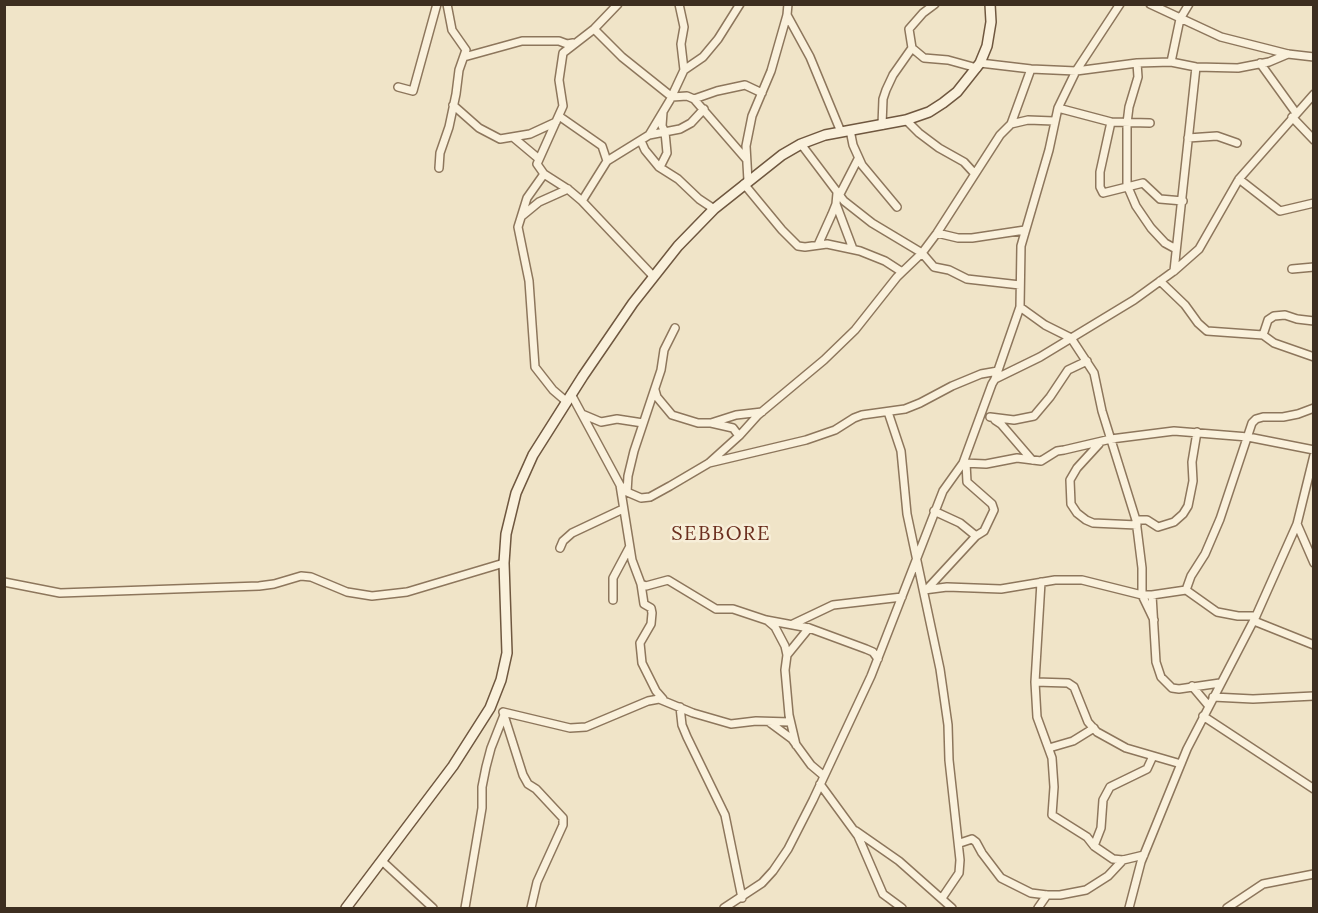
<!DOCTYPE html>
<html>
<head>
<meta charset="utf-8">
<style>
  body { margin:0 }
  #map { position:relative; width:1318px; height:913px; overflow:hidden; background:#f0e4c8; font-family:Lora,serif }
  canvas { display:block }
  .frame { position:absolute; inset:0; border:6px solid #3d2e20; pointer-events:none }
</style>
</head>
<body>
<div id="map">
<canvas width="1318" height="913"></canvas>
<div class="frame"></div>
</div>
<script>
const c = document.querySelector('canvas').getContext('2d');
c.lineJoin = 'round';
const shape = rows => new Path2D(rows.map(r => 'M' + r).join(''));
function strokePath(path, color, width, dash) { c.strokeStyle = color; c.lineWidth = width; c.lineCap = dash ? 'butt' : 'round'; c.setLineDash(dash || []); c.stroke(path); }
function drawText(font, color, halo, rows, align = 'center') {
  c.font = font + ' Lora,serif'; c.lineWidth = 5; c.setLineDash([]); c.textBaseline = 'middle'; c.strokeStyle = halo; c.fillStyle = color; for (const [text, x, y, turn = 0] of rows) {
    c.save(); c.translate(x, y); c.rotate((+turn || 0) * Math.PI / 180); c.textAlign = isNaN(turn) ? turn : align; if (halo) c.strokeText(text, 0, 0); c.fillText(text, 0, 0); c.restore();
  }
}
const street = shape([
  [618,4,594,29,563,53,559,80,563,106,537,164,544,174,569,190,582,201,653,276],
  [679,4,684,27,681,44,684,70],
  [935,4,923,13,909,29,912,48,924,58,948,60,977,68],
  [1150,4,1221,37,1288,54,1314,57],
  [787,15,810,57,841,132],
  [594,29,622,57,672,97,687,96,694,99,746,159],
  [464,57,522,41,559,41,567,44,573,43],
  [1171,62,1180,19,1189,4],
  [980,63,1031,69,1076,71,1137,63,1171,62,1196,67,1238,68,1269,62,1288,54],
  [1137,63,1138,77,1129,107,1127,123,1127,185,1136,206,1151,228,1165,243,1176,249],
  [1260,63,1296,113],
  [398,87,413,91,437,4],
  [694,99,717,91,745,85,762,93],
  [453,105,479,128,500,139,530,134,556,122],
  [1058,108,1111,122,1150,123],
  [559,116,602,146,607,161],
  [1292,117,1314,140],
  [906,120,919,133,939,148,964,162,975,174],
  [1111,122,1100,172,1100,187,1103,193,1143,183,1160,199,1183,201],
  [1011,124,1031,69],
  [882,125,883,99,886,90,893,75,912,48],
  [850,130,853,145,862,165,897,207],
  [649,135,670,100,684,70,703,57,718,39,740,4],
  [514,138,539,159],
  [1188,138,1217,136,1237,143],
  [641,141,645,150,659,167,678,179,699,199,714,209],
  [801,144,844,201,872,223,922,253,934,267,949,270,967,279,1020,285],
  [660,167,667,153,665,132,662,126,663,112],
  [439,168,440,153,449,127,456,94,459,70,466,50,452,30,447,4],
  [544,174,527,198,518,227,529,281,535,367,553,390,567,402],
  [1239,179,1280,211,1314,203],
  [748,181,746,146,752,116,771,71,787,15,788,4],
  [744,184,782,230,798,246,805,247,827,244,860,251,885,261,902,272],
  [839,196,858,159],
  [582,201,607,161,649,135,680,129,691,123,704,109],
  [836,204,853,249],
  [522,216,539,202,568,189],
  [937,233,958,238,972,238,1025,230],
  [818,245,832,214,836,204,837,193],
  [1292,269,1314,267],
  [1174,271,1196,67],
  [1160,281,1185,305,1198,323,1207,331,1263,335,1274,343,1314,357],
  [1020,307,1045,325,1071,338,1094,373,1102,411,1136,520,1142,568,1142,595,1154,620],
  [1263,335,1268,320,1274,316,1285,315,1297,319,1314,321],
  [995,379,1040,357,1134,300,1174,271,1199,249,1239,179,1314,94],
  [655,390,657,397,672,415,698,423,711,423,736,415,762,412],
  [571,394,620,485,627,492,641,498,650,497,670,486,709,463,740,435,758,415,824,360,855,330,897,277,922,253,937,233,1000,135,1011,124,1028,120,1054,121],
  [888,412,901,451,907,514,940,669,948,725,949,760,960,860,959,873,942,898],
  [582,414,601,422,617,419,643,423],
  [990,417,1014,420,1034,416,1050,397,1068,370,1087,361],
  [995,420,1001,424,1032,460],
  [711,423,733,428,739,436],
  [1099,444,1077,468,1070,480,1071,504,1077,513,1086,520,1093,523,1137,525],
  [709,463,806,440,835,430,854,418,862,415,905,409,920,403,952,386,981,374,998,371],
  [963,463,986,464,1017,458,1041,461,1057,451,1064,450,1111,439,1174,431,1248,437,1314,450],
  [620,485,632,560,641,584,644,604,651,608,652,613,651,624,640,643,642,663,656,691,663,699],
  [627,492,628,476,634,451,661,370,664,350,675,328],
  [934,511,960,523,976,536],
  [1136,520,1147,520,1158,527,1174,522,1183,514,1188,506,1193,481,1192,462,1197,432],
  [1297,524,1314,563],
  [560,548,563,541,572,533,623,509],
  [4,582,60,593,259,586,274,584,301,576,311,577,347,592,372,596,407,592,504,563],
  [1041,582,1035,682,1037,717,1052,758,1054,787,1052,815,1087,837,1094,846,1113,859,1123,860,1144,855],
  [641,584,646,586,668,580,716,609,733,609,766,620,809,628,866,649,873,652,878,659],
  [928,588,976,536,984,531,994,510,992,504,967,482,966,463],
  [924,590,947,587,1001,589,1055,580,1082,580,1142,595,1152,595,1186,590,1217,612,1238,616,1256,616],
  [1186,590,1191,576,1205,554,1220,519,1252,423,1256,419,1263,417,1283,417,1298,414,1314,408],
  [1152,595,1156,662,1161,677,1172,688,1179,689,1220,683],
  [613,600,613,578,629,548],
  [768,621,775,627,785,646,787,655,785,670,789,715,796,745],
  [1254,621,1314,645],
  [793,624,833,605,902,597],
  [787,655,809,628],
  [1035,682,1068,683,1074,687,1088,722,1097,732,1126,748,1181,764],
  [1192,686,1208,705],
  [1213,697,1253,699,1314,696],
  [680,707,682,725,687,737,725,815,742,898],
  [1203,716,1314,789],
  [769,722,792,739,811,765,824,776],
  [1049,748,1073,741,1094,728],
  [820,784,858,836,883,894,902,908],
  [856,831,899,861,952,908],
  [960,843,972,839,976,842,982,853,1001,878,1031,893,1047,895,1060,895,1086,890,1108,876,1123,860],
  [1094,846,1101,828,1103,800,1110,787,1147,769,1153,756],
  [382,861,433,908],
  [465,908,479,826,482,808,482,787,486,767,491,748,504,715],
  [531,908,537,882,563,825,563,818,536,789,528,784,523,775,503,712,570,728,586,727,648,701,659,699,693,713,731,724,756,721,790,722],
  [724,908,762,883,773,871,788,849,813,800,871,676,943,491,963,463,992,384,995,379,1020,307,1021,246,1049,150,1058,108,1076,71,1120,4],
  [1038,908,1047,895],
  [1129,908,1141,862,1187,749,1256,616,1297,524,1314,455],
  [1227,908,1263,884,1314,874]
]);
const secondary = shape([
  [346,908,453,766,490,708,501,680,507,653,504,563,506,534,516,493,533,455,583,376,633,303,678,246,714,209,782,155,801,144,825,135,906,120,929,112,943,103,957,92,980,63,987,46,991,22,990,4]
]);
strokePath(street, '#8d765c', 10);
strokePath(secondary, '#6f573f', 12);
strokePath(street, '#faf1dc', 7);
strokePath(secondary, '#faf1dc', 9);
c.letterSpacing = '1.5px';
drawText('20px', '#6b2e1e', '#f7eed8', [
  ["SEBBORE",721,534]
]);
c.letterSpacing = '0px';
</script>
</body>
</html>
